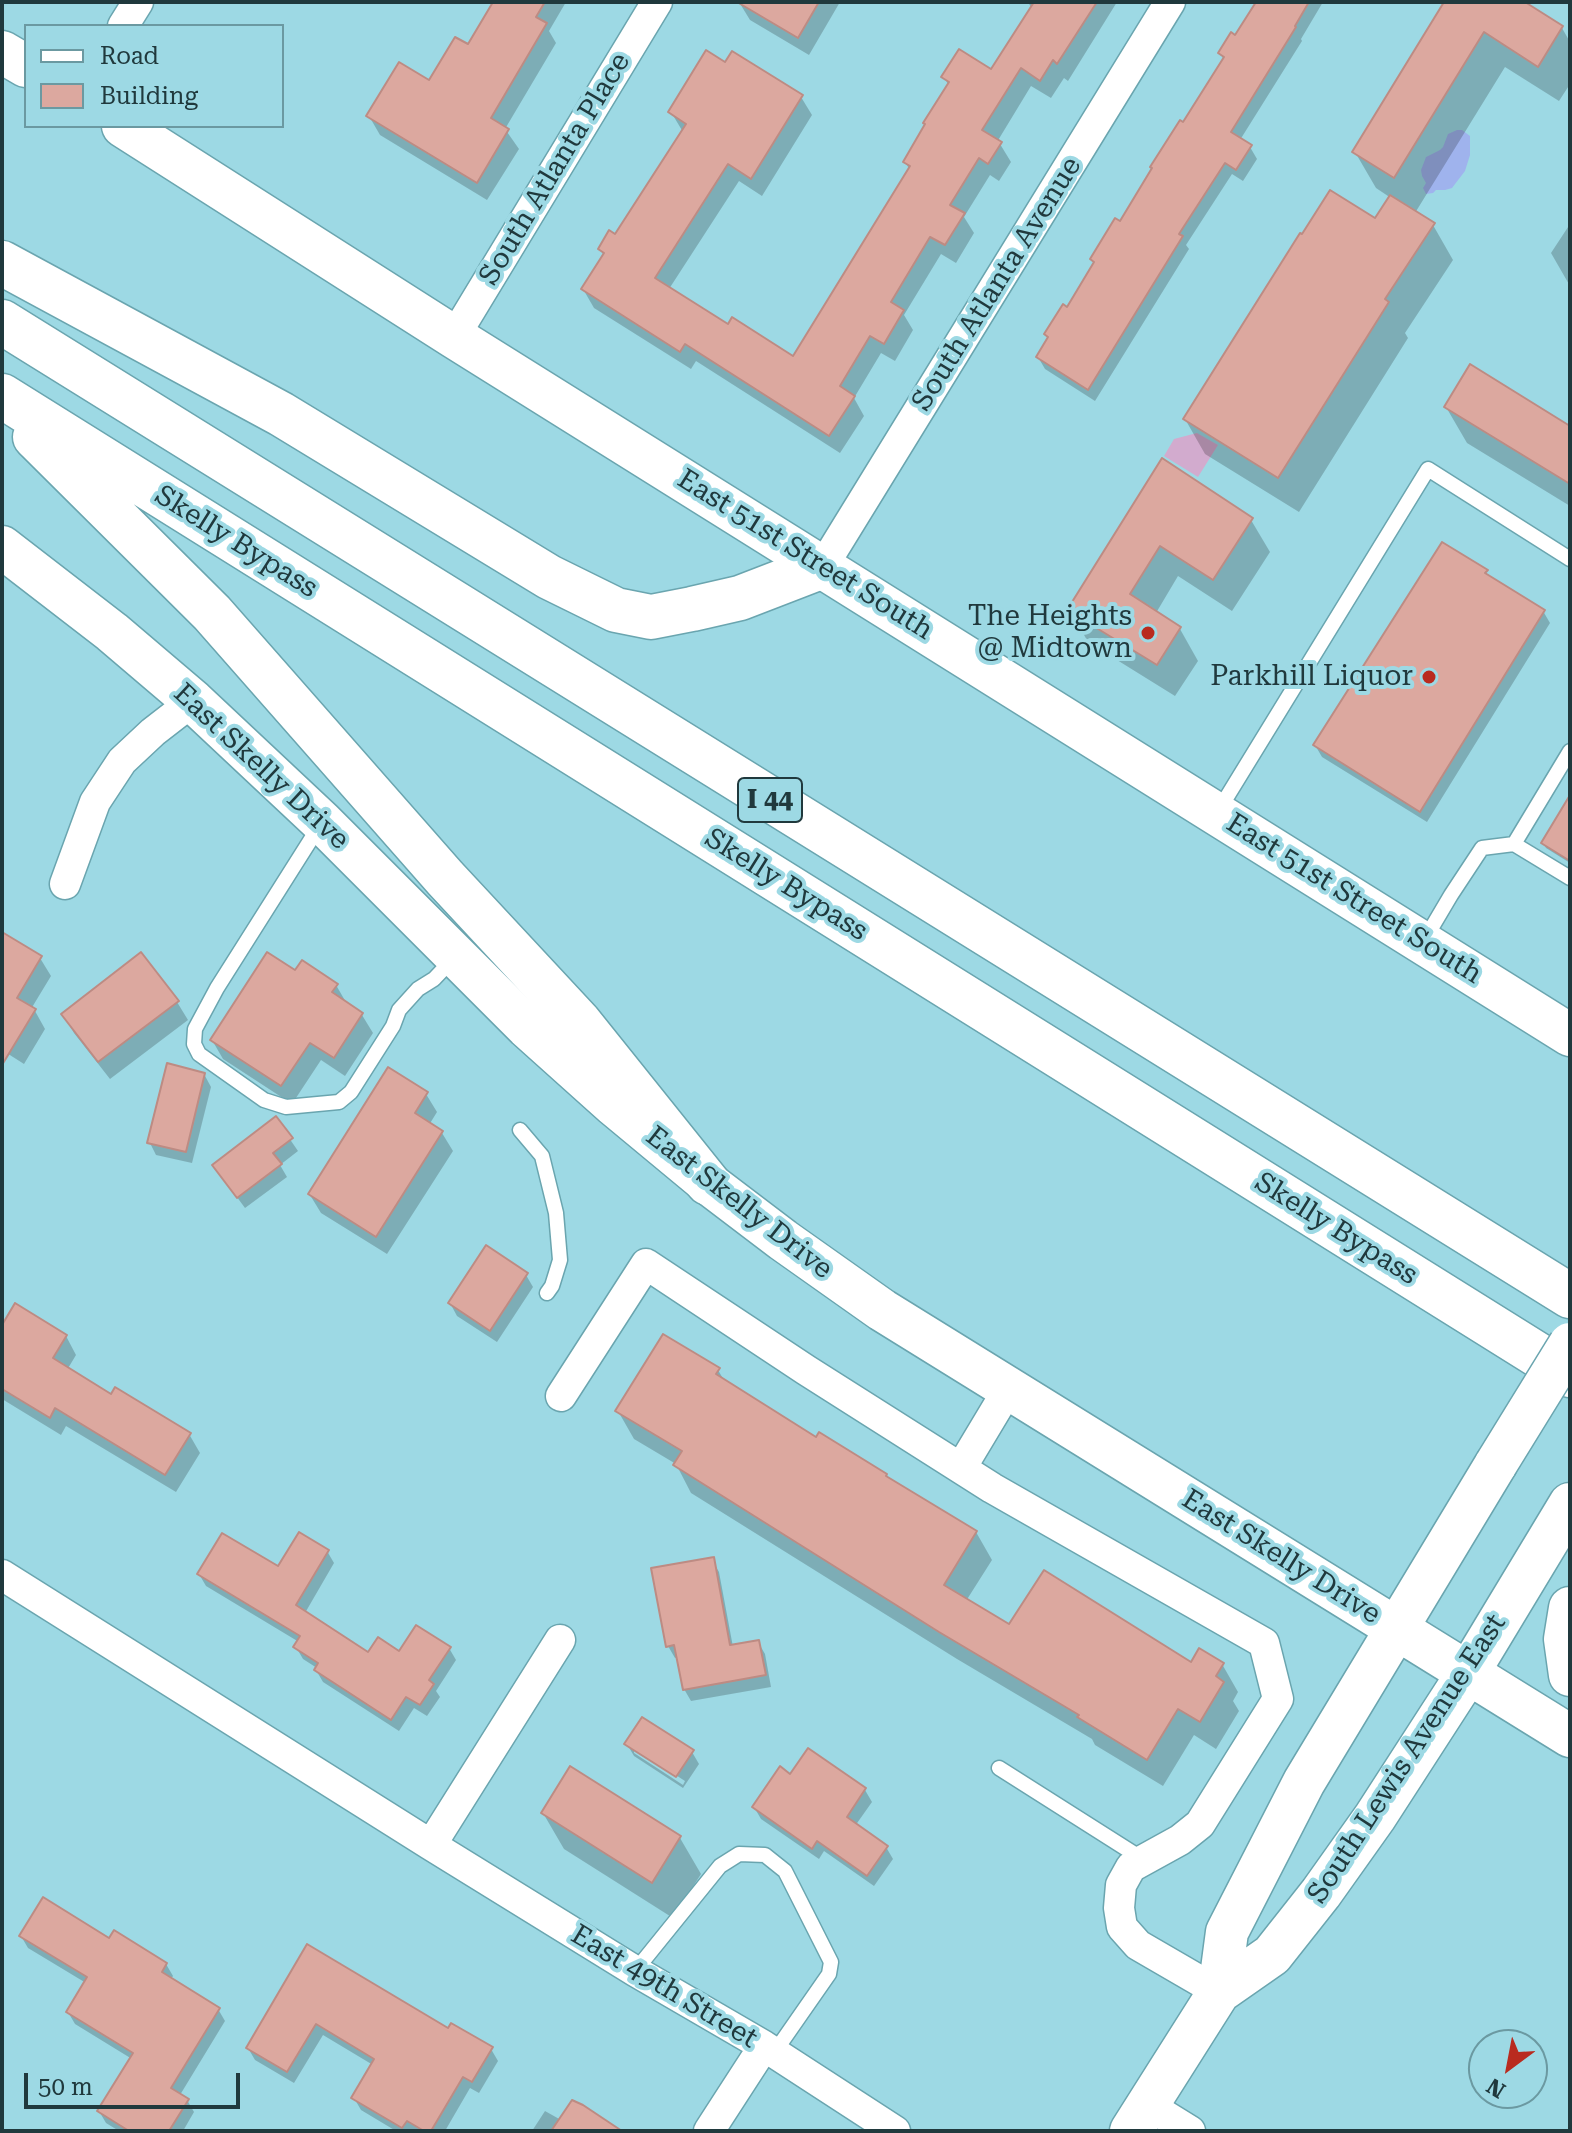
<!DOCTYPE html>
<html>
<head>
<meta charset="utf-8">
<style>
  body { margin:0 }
  #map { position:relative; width:1572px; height:2133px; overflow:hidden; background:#9dd9e4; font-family:"Roboto Serif",serif }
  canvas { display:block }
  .frame { position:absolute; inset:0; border:4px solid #20393d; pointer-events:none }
  .legend { position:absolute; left:24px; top:24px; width:260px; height:104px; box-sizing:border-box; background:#9dd9e4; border:2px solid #6b99a1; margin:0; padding:10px 14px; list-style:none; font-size:24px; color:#20393d }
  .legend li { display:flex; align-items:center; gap:16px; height:40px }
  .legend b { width:40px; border:2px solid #6b99a1 }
  .north { position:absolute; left:1468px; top:2029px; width:80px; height:80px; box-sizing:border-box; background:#9dd9e4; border:2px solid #6b99a1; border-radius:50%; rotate:212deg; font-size:22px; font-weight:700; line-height:32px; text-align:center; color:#20393d }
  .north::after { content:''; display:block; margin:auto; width:28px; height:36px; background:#b92b1f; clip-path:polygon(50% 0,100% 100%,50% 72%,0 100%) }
  .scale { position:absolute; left:24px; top:2073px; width:216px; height:36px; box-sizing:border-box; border:4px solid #20393d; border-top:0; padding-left:10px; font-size:24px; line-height:28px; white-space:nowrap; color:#20393d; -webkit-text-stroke:6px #9dd9e4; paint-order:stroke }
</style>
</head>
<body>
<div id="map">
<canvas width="1572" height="2133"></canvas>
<div class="frame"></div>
<ul class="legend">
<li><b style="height:10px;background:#fff"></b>Road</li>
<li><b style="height:22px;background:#dca89f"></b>Building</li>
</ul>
<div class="north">N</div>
<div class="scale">50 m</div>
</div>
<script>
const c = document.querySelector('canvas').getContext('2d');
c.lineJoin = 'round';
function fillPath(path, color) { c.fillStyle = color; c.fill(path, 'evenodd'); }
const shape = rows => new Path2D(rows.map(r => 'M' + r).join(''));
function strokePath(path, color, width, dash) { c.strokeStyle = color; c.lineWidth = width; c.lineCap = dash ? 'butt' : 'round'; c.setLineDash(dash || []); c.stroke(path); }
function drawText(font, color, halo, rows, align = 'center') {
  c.font = font + ' "Roboto Serif",serif'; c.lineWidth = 8; c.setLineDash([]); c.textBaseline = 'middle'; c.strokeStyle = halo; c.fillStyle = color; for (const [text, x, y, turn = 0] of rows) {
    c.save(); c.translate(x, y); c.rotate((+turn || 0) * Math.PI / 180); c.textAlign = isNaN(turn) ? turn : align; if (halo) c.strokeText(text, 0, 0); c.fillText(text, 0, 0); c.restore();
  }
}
fillPath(shape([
  [1197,433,1218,445,1198,477,1164,456,1174,439]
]), '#d2abce');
fillPath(shape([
  [1457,130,1462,130,1470,136,1470,155,1465,171,1452,188,1445,190,1436,190,1433,193,1426,194,1423,188,1426,183,1422,176,1421,170,1426,157,1440,150,1443,147,1448,134]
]), '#9fb3ed');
fillPath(shape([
  [496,2,566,2,549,31,556,43,505,129,519,149,487,200,380,135,369,116,430,83,469,47],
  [739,2,840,2,809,55,750,20],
  [1028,2,1117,2,1068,81,1064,78,1051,98,1031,86,997,142,1000,144,1011,162,999,181,990,175,964,217,974,233,956,263,941,254,904,315,913,330,895,361,881,353,854,398,864,416,840,453,696,361,691,369,594,308,583,289,604,256,600,249,615,237,683,132,671,112,726,65,801,97,812,115,762,196,739,181,669,289,728,327,793,359,910,170,905,162,949,86,944,77,992,72,1032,9],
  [1257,2,1323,2,1301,39,1302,41,1240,140,1250,147,1257,159,1243,181,1232,174,1186,245,1189,249,1095,401,1045,369,1038,357,1224,60,1220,53,1236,38],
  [1447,2,1521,2,1562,28,1570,42,1570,84,1559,101,1505,67,1415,213,1433,225,1453,260,1405,333,1408,338,1299,512,1205,454,1185,419,1375,221,1391,198,1376,188,1355,152],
  [1570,224,1570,286,1551,253],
  [1446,407,1570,428,1570,506,1467,443],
  [1162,461,1251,520,1270,552,1232,611,1178,576,1156,613,1180,629,1198,661,1175,696,1088,642,1070,610],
  [1442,544,1486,572,1490,579,1543,611,1550,623,1427,822,1322,757,1315,745],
  [1570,799,1570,863,1546,848,1543,843],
  [2,934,40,958,51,976,31,1009,35,1011,45,1029,24,1064,2,1050],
  [295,973,336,985,347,1004,362,1015,373,1033,345,1076,321,1060,292,1104,223,1059,212,1040],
  [177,1002,188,1020,110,1079,74,1033,63,1014],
  [204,1074,211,1087,192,1163,156,1155,150,1143],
  [426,1094,437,1112,429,1125,442,1133,453,1151,387,1254,321,1213,310,1195],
  [276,1119,298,1151,280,1165,287,1177,245,1208,214,1166],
  [526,1275,533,1287,497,1342,457,1316,450,1303],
  [2,1328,66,1336,76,1355,67,1370,111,1397,189,1434,200,1453,176,1492,66,1426,61,1435,2,1399],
  [718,1370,725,1382,817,1440,886,1475,888,1479,976,1532,992,1560,966,1601,1009,1627,1192,1665,1222,1664,1238,1692,1233,1701,1239,1711,1216,1749,1194,1735,1163,1786,1095,1745,1092,1739,957,1659,691,1493,676,1464,634,1439,618,1411],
  [327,1551,334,1563,305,1613,369,1655,449,1648,456,1660,436,1691,440,1697,427,1716,414,1708,399,1731,323,1682,316,1670,317,1668,303,1659,296,1647,299,1642,206,1586,199,1574,279,1569],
  [712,1560,719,1572,733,1647,758,1642,765,1654,771,1687,691,1701,684,1689,679,1657,675,1658,668,1646],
  [627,1744,692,1752,699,1764,683,1788,634,1756],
  [634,1748,685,1781,683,1785,634,1753],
  [571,1769,680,1838,701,1874,673,1918,564,1849,543,1813],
  [790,1776,865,1790,872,1802,855,1826,886,1847,893,1859,874,1886,824,1851,819,1859,761,1819,754,1807],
  [21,1936,110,1941,166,1964,173,1976,171,1979,218,2009,225,2021,180,2095,187,2100,194,2112,183,2131,119,2131,106,2123,99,2111,132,2059,75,2024,68,2012,86,1983,28,1948],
  [308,1947,449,2031,491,2049,498,2061,479,2093,470,2088,445,2131,396,2131,361,2110,354,2098,373,2065,323,2035,294,2083,255,2060,248,2048],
  [545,2111,561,2120,613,2131,532,2131]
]), '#0003');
const building = shape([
  [493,2,545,2,536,17,547,23,491,118,509,129,477,183,366,116,399,62,429,80,455,37,468,44,493,2],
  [737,2,819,2,798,38,737,2],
  [1034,2,1097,2,1057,64,1053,60,1040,81,1021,68,982,130,1002,142,988,164,979,158,950,205,965,213,945,245,930,237,891,302,904,310,884,344,870,336,840,386,855,396,829,436,685,344,680,352,581,289,604,253,598,249,609,230,615,234,686,124,668,112,706,50,725,62,732,51,803,95,751,179,728,164,655,278,728,324,732,317,793,356,910,166,903,162,925,124,923,123,949,82,941,77,959,49,991,69,1034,2],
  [1256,2,1309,2,1295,26,1296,27,1231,132,1252,145,1236,170,1225,163,1179,234,1183,236,1088,390,1036,357,1048,337,1044,334,1063,304,1067,307,1094,262,1090,259,1115,218,1120,221,1152,168,1150,167,1180,120,1183,122,1224,57,1218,53,1231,32,1235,35,1256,2],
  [1444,2,1525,2,1563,26,1538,67,1484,32,1394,178,1352,152,1444,2],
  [1330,190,1375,218,1390,195,1435,223,1385,299,1389,302,1278,478,1183,419,1300,233,1302,234,1330,190],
  [1470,364,1570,426,1570,484,1444,407,1470,364],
  [1162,458,1253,518,1213,580,1160,546,1130,594,1181,627,1157,665,1067,610,1162,458],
  [1442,542,1488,570,1485,573,1545,610,1420,812,1313,745,1442,542],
  [1570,795,1570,861,1541,843,1570,795],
  [2,932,42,956,17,998,36,1009,2,1065,2,932],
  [141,952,179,1001,98,1062,61,1014,141,952],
  [267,952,295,970,302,960,338,984,332,992,363,1013,334,1058,310,1043,281,1086,210,1040,267,952],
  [167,1063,205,1073,186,1152,147,1143,167,1063],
  [388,1067,428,1092,415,1113,443,1131,376,1237,308,1194,388,1067],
  [276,1116,293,1138,273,1153,282,1164,237,1198,212,1165,276,1116],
  [486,1245,528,1273,490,1331,448,1303,486,1245],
  [15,1303,67,1335,53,1358,111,1394,115,1387,191,1433,165,1475,55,1408,50,1418,2,1389,2,1325,15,1303],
  [663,1334,720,1368,716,1374,816,1437,819,1432,887,1474,886,1476,977,1531,944,1585,1009,1624,1044,1570,1191,1662,1199,1648,1224,1663,1216,1676,1224,1682,1200,1722,1178,1709,1147,1760,1077,1717,1079,1715,939,1632,673,1465,682,1451,615,1411,663,1334],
  [299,1532,329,1550,296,1605,368,1652,378,1637,399,1651,416,1625,451,1647,429,1680,434,1684,420,1705,406,1697,391,1720,314,1670,318,1663,293,1647,300,1636,197,1574,222,1533,278,1566,299,1532],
  [714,1557,730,1645,759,1640,766,1675,683,1690,674,1645,666,1647,651,1568,714,1557],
  [642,1717,694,1750,676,1777,624,1744,642,1717],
  [808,1748,866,1788,847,1817,888,1846,867,1876,817,1841,812,1849,752,1807,780,1766,790,1774,808,1748],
  [570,1766,681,1836,652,1883,541,1813,570,1766],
  [43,1897,109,1938,114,1930,167,1963,162,1972,220,2008,171,2088,189,2099,169,2131,129,2131,97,2111,133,2053,66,2012,87,1977,19,1936,43,1897],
  [307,1944,448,2028,451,2023,493,2047,472,2082,463,2077,431,2131,424,2131,407,2121,402,2128,351,2098,374,2059,316,2024,287,2072,246,2048,307,1944],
  [572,2100,583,2105,622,2131,551,2131,572,2100]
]);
fillPath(building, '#dca89f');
strokePath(building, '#bd8b83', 2);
const lane = shape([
  [1217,813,1428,469,1570,559],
  [320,825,217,988,195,1029,194,1044,199,1054,264,1100,286,1107,339,1102,351,1092,393,1026,399,1010,418,989,434,979,453,959],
  [1514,844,1570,878],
  [1425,939,1451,895,1482,848,1514,844,1570,751],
  [520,1130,542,1156,556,1213,560,1260,552,1286,547,1293],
  [999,1768,1144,1860],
  [635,1971,720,1866,739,1854,765,1855,785,1871,831,1962,829,1974,774,2053]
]);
const street = shape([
  [123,26,138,2],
  [454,337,657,2],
  [823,566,1170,2],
  [65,884,95,802,122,761,153,732,193,701],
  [561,1396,646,1264,806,1370,992,1488,1264,1643,1278,1699,1200,1824,1180,1840,1131,1867,1121,1885,1119,1908,1122,1927,1138,1945,1219,1992],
  [961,1468,1009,1388],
  [2,1575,431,1845,635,1971,764,2046,895,2131],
  [431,1845,560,1640],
  [1148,2105,1190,2131],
  [709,2131,764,2046]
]);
const secondary = shape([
  [2,52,26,66],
  [123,126,454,337,1570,1035],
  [2,547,112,632,193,701,322,822,527,1027,614,1105,708,1183,783,1240,882,1310,1570,1736],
  [1570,1608,1565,1639,1570,1675],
  [1219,1992,1272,1955,1321,1893,1375,1817,1468,1673,1570,1504],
  [1131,2131,1219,1992,1227,1932,1304,1782,1496,1464]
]);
const highway = shape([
  [2,263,281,414,549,577,616,610,651,617,692,609,740,598,823,566],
  [2,322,1570,1296],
  [2,396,1570,1375],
  [35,437,212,613,445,878,579,1022,708,1183]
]);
strokePath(lane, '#6aa5af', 17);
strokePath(street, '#6aa5af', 33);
strokePath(secondary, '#6aa5af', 45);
strokePath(highway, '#6aa5af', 47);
strokePath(lane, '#fff', 14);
strokePath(street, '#fff', 30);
strokePath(secondary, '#fff', 42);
strokePath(highway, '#fff', 44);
const secondaryBridge = shape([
  [1496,1464,1570,1344]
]);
strokePath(secondaryBridge, '#6aa5af', 45, []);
strokePath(secondaryBridge, '#fff', 42);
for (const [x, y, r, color] of [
  [1148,633,8,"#b92b1f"],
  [1429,677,8,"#b92b1f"]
]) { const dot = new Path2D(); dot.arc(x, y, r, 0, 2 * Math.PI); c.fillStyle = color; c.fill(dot); strokePath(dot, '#9dd9e4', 3); }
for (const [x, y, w] of [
  [770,800,64]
]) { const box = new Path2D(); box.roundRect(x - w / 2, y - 22, w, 44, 6); c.fillStyle = '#9dd9e4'; c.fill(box); strokePath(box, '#20393d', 2); }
drawText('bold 26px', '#20393d', null, [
  ["I 44",770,800]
]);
drawText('28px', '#20393d', '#9dd9e4', [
  ["South Atlanta Place",555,169,-59],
  ["South Atlanta Avenue",997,284,-58],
  ["Skelly Bypass",236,542,32],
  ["East 51st Street South",805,555,32],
  ["East Skelly Drive",261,767,43],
  ["Skelly Bypass",786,885,32],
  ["East 51st Street South",1354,899,32],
  ["East Skelly Drive",739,1203,38],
  ["Skelly Bypass",1336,1229,32],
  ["East Skelly Drive",1281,1557,32],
  ["South Lewis Avenue East",1407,1759,-57],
  ["East 49th Street",664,1987,31]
]);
drawText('28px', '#20393d', '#9dd9e4', [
  ["The Heights",1132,617],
  ["@ Midtown",1132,649],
  ["Parkhill Liquor",1413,677]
], 'right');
</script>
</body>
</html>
